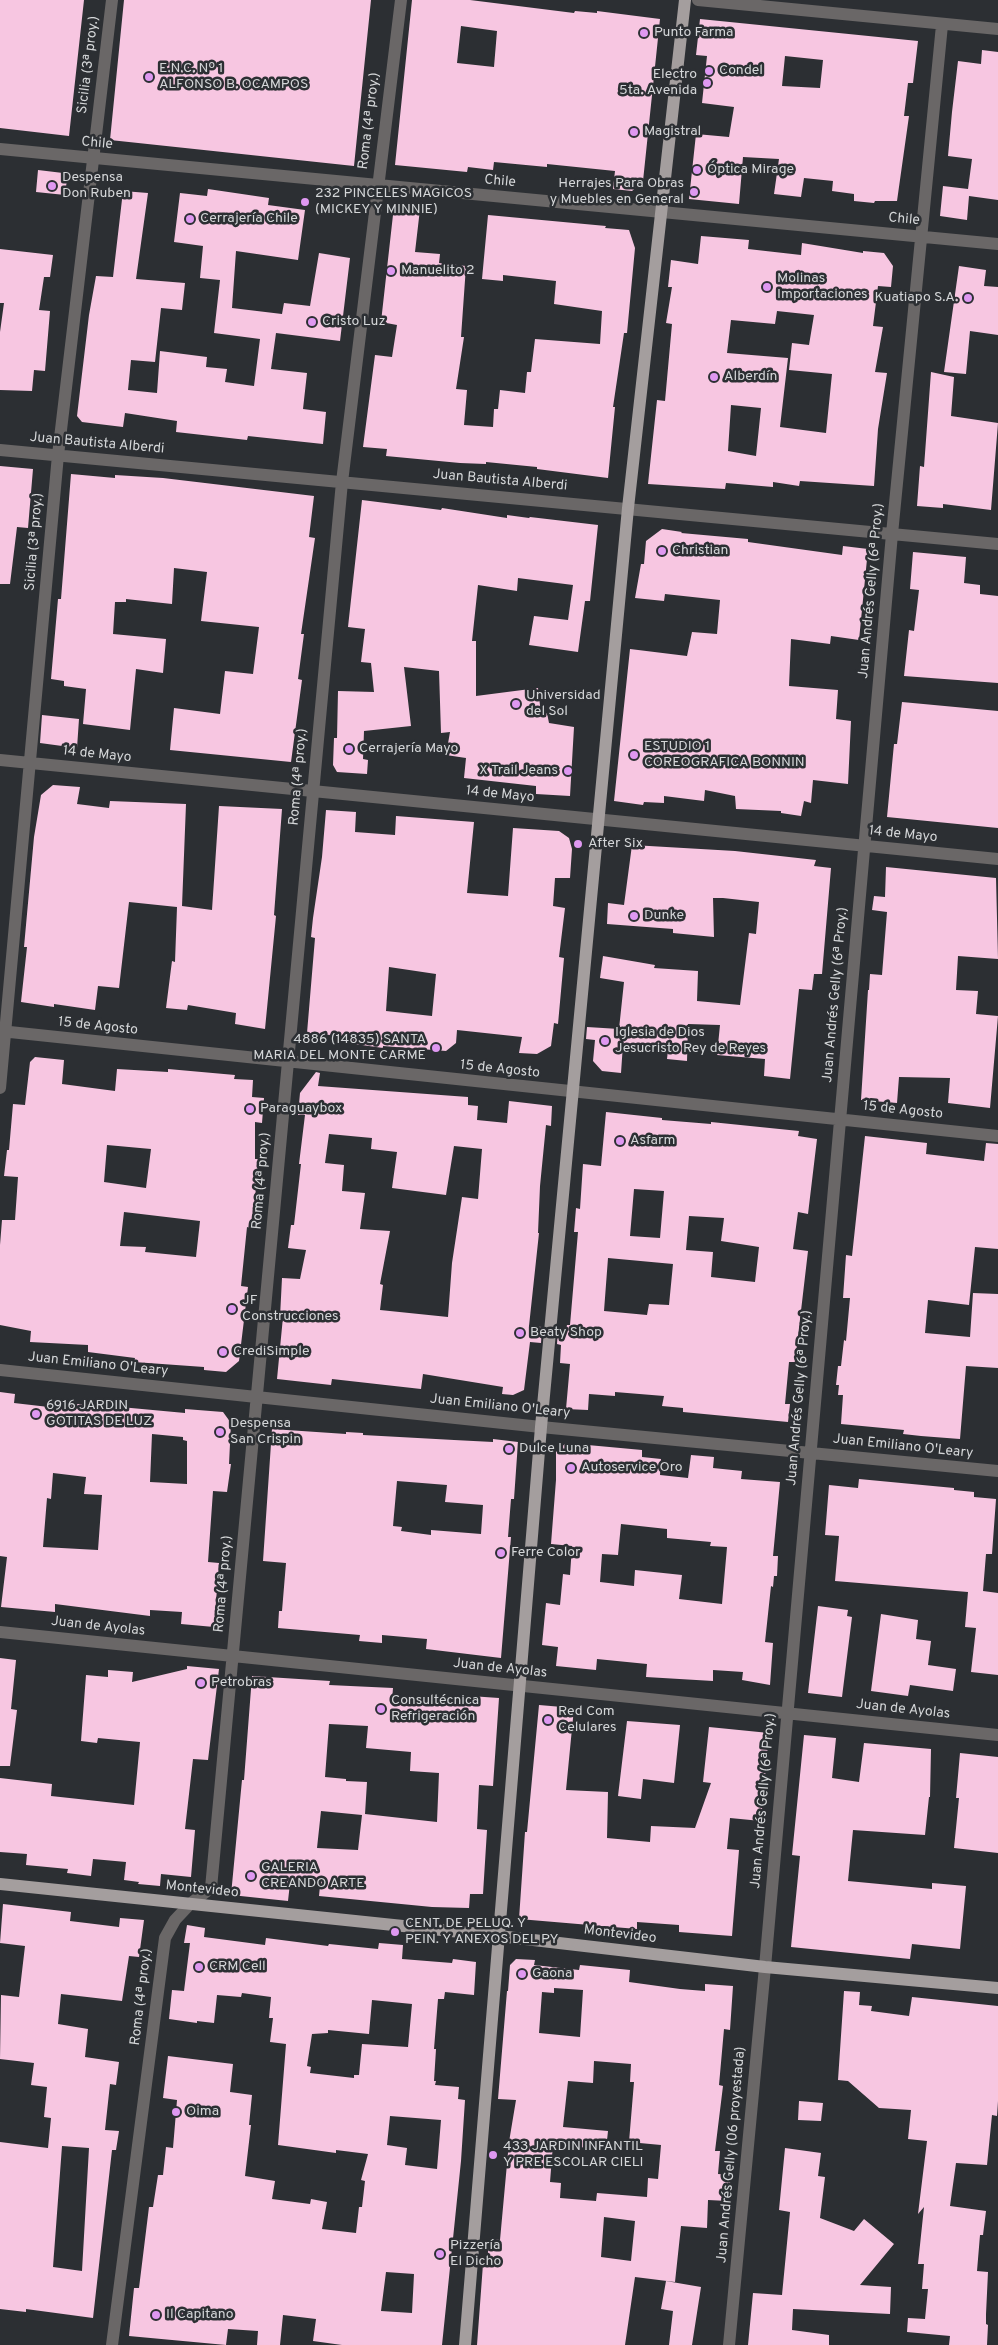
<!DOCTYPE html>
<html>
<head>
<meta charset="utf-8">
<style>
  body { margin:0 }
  canvas { display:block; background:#2c2f33 }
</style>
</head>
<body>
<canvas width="998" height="2345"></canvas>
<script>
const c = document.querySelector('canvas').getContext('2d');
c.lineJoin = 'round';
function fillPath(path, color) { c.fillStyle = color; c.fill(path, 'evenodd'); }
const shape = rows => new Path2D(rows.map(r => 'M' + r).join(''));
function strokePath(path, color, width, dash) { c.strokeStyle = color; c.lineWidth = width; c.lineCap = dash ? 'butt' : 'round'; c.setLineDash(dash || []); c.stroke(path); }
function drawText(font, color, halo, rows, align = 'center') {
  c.font = font + ' Overpass,sans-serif'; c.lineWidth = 5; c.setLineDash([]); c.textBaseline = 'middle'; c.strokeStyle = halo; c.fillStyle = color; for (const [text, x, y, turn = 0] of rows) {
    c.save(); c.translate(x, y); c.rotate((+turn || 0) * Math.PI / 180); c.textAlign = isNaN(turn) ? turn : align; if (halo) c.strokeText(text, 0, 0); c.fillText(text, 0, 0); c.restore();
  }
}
fillPath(shape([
  [0,0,84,0,69,136,0,128],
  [124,0,371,0,354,166,110,140],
  [412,0,470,0,574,13,575,11,597,13,597,11,660,19,643,181,632,191,613,189,615,171,547,164,547,167,494,162,493,170,468,167,467,172,395,165],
  [461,26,497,31,494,67,457,63],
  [700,19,918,41,913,83,908,83,904,116,909,116,897,201,875,201,874,203,854,201,854,194,832,191,833,181,804,178,801,197,774,194,779,159,743,157,739,204,689,199,696,134,729,137,734,107,702,103,707,56,696,55],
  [785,56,823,60,820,88,782,86],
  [982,50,998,52,998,200,969,196,967,220,940,216,943,186,968,189,972,159,948,156,952,112,958,61,981,64],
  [38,170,63,173,67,179,65,195,36,192],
  [208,189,269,198,268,205,305,210,298,260,236,251,232,308,282,314,284,303,310,306,319,253,350,258,340,341,276,333,271,369,307,373,303,409,326,412,323,444,248,436,247,440,176,432,177,421,125,413,123,427,82,422,77,416,89,315,96,276,113,277,123,191,148,193,136,279,185,283,182,310,161,308,155,362,131,360,128,390,157,393,160,351,207,357,206,367,227,369,225,382,254,386,260,339,214,333,220,280,200,278,203,246,174,242,180,193,207,196],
  [394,206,420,209,415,252,440,254,439,263,466,266,461,337,464,337,456,389,467,390,464,425,493,427,494,409,498,409,500,390,525,393,527,372,531,372,535,339,600,344,602,311,554,304,556,281,503,275,503,281,482,279,488,215,606,226,605,228,629,230,635,248,627,333,624,333,613,407,615,407,608,478,537,469,537,467,486,462,486,464,460,463,386,456,387,449,363,447,375,355,392,357,397,325,381,322],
  [701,236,749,240,748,249,801,255,802,243,863,253,863,251,884,253,893,266,891,287,878,286,873,326,883,327,875,372,887,373,878,429,874,486,800,481,799,486,773,482,773,487,726,483,725,489,648,484,657,400,665,401,672,324,666,323,672,287,668,287,671,260,698,264],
  [777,311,814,315,809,345,792,343,789,370,832,374,826,433,780,427,788,358,727,353,731,320,775,324],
  [731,405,761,408,756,456,728,451],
  [0,249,53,255,50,277,44,277,39,310,50,311,45,371,34,370,32,391,0,390,0,332,4,303,0,303],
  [959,266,986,270,984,286,998,287,998,335,970,331,966,374,944,372],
  [931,372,954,377,951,416,998,423,991,510,943,504,943,508,917,506,920,466,924,467],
  [0,466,33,469,28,528,17,527,10,584,0,584],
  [71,474,115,478,115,475,163,478,314,496,309,537,315,538,301,634,304,634,298,679,302,680,291,762,170,750,174,708,220,714,225,671,253,674,259,627,201,621,207,572,174,568,172,604,126,599,126,602,115,602,113,634,166,639,163,673,136,669,130,730,83,724,86,689,64,686,64,681,51,679,58,599,61,599],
  [362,500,441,510,442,508,507,518,507,515,529,518,530,517,598,525,590,601,585,601,578,652,529,645,534,616,568,620,573,585,518,578,517,591,478,585,472,641,476,641,476,696,538,688,541,714,547,713,549,723,574,727,570,796,536,794,536,786,464,778,466,758,446,755,450,732,441,733,439,671,404,667,411,726,364,731,363,759,368,760,367,774,337,772,333,765,334,738,337,738,338,691,374,692,371,663,361,662,365,629,348,627],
  [662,529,682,532,681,533,748,539,748,542,842,555,843,546,868,549,859,640,831,636,830,644,791,639,789,686,838,690,836,719,851,721,848,784,813,780,811,803,804,801,801,816,781,813,781,811,736,809,735,796,705,790,704,801,664,796,664,803,644,802,643,805,614,801,630,649,687,656,692,632,717,634,720,600,665,594,664,601,635,598,641,564,644,564,646,541],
  [913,552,966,557,964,583,980,585,980,594,998,596,998,683,904,676,909,630,914,631,919,590,910,589],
  [902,702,998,711,998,828,887,817,894,744,897,744],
  [42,715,79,719,77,748,40,743],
  [53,785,80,787,77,804,109,808,110,801,186,804,182,906,212,910,219,806,282,809,274,915,276,916,265,1029,235,1024,236,1013,188,1005,187,1010,166,1008,172,961,175,962,177,907,129,902,119,988,98,986,95,1010,54,1004,54,1007,21,1002,27,947,24,947,34,837,41,795],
  [326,810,356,812,355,832,395,835,396,816,474,822,467,893,508,896,513,828,559,831,569,838,572,849,570,878,555,878,553,906,565,908,559,957,564,958,558,1024,554,1023,551,1046,537,1054,519,1053,522,1037,457,1030,456,1043,446,1051,383,1046,383,1048,341,1042,342,1036,307,1033,315,938,311,937,313,918,322,857],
  [389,967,436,974,432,1016,386,1011],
  [632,845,735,851,816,860,814,866,831,868,822,974,814,974,812,990,799,989,790,1079,764,1076,765,1059,717,1055,720,1025,688,1024,687,1061,667,1059,668,1050,623,1044,621,1073,602,1071,593,1061,595,1040,586,1039,587,1027,619,1029,624,982,600,978,603,956,655,965,654,968,698,971,697,1001,740,1005,749,933,756,934,759,902,723,898,713,898,714,937,673,933,673,929,607,924,608,903,624,905],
  [886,867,996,878,998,959,958,956,956,990,978,991,976,1014,998,1016,990,1108,948,1103,950,1078,899,1077,897,1103,861,1100,868,990,869,990,870,974,882,975,887,912,872,910,874,896,885,897],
  [35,1057,64,1060,62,1084,115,1091,117,1069,168,1072,168,1069,235,1075,234,1079,253,1080,252,1097,264,1098,262,1123,255,1122,255,1159,258,1159,255,1200,250,1228,247,1227,241,1286,248,1287,239,1361,226,1372,204,1370,204,1367,134,1362,135,1358,88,1352,88,1345,30,1342,31,1331,0,1325,0,1245,2,1220,15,1220,18,1177,4,1176,7,1150,9,1150,13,1104,25,1105,30,1062],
  [107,1145,151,1149,146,1188,104,1182],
  [124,1212,200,1221,196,1257,145,1252,146,1247,120,1246],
  [316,1072,320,1073,318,1086,468,1097,468,1105,478,1106,477,1120,507,1123,509,1101,552,1106,551,1126,546,1125,540,1186,538,1233,539,1233,529,1326,542,1327,541,1343,530,1342,524,1390,513,1395,502,1394,503,1387,423,1374,421,1389,332,1379,331,1385,277,1379,283,1317,280,1317,282,1278,300,1279,306,1250,288,1248,291,1225,294,1225,301,1164,299,1164,305,1115,298,1115,300,1093],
  [329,1134,372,1138,371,1149,397,1152,392,1188,446,1195,454,1146,482,1149,478,1199,462,1197,452,1263,448,1317,380,1310,383,1285,380,1284,390,1231,360,1229,365,1193,342,1191,344,1165,325,1163],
  [606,1112,662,1118,662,1120,711,1124,711,1122,799,1131,798,1136,817,1139,808,1214,798,1212,793,1249,808,1251,795,1362,789,1362,785,1404,790,1404,788,1422,683,1412,683,1408,662,1406,664,1396,615,1392,615,1396,589,1394,588,1410,566,1409,570,1364,560,1363,561,1345,557,1344,558,1329,566,1330,567,1325,570,1325,578,1232,574,1232,576,1208,580,1209,583,1164,601,1166],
  [634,1189,664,1191,660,1238,630,1236],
  [689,1216,724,1218,721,1241,759,1247,755,1282,711,1277,713,1252,686,1250],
  [608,1258,673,1264,669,1305,649,1304,647,1315,604,1311],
  [865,1136,927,1143,926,1154,984,1161,986,1143,998,1144,998,1249,975,1247,969,1305,928,1300,925,1333,970,1337,973,1293,998,1294,998,1368,966,1366,960,1439,921,1436,903,1434,904,1430,841,1424,843,1395,838,1395,839,1385,836,1385,838,1366,841,1366,844,1340,846,1341,850,1298,843,1298,846,1255,852,1256],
  [0,1392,15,1394,14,1403,66,1409,67,1404,88,1404,185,1413,185,1409,223,1412,231,1423,229,1464,231,1464,227,1492,213,1491,208,1562,219,1563,214,1627,181,1624,182,1612,150,1610,150,1616,55,1604,55,1612,1,1607,7,1557,0,1556],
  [152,1434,183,1437,183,1440,187,1441,187,1484,150,1482],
  [53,1473,86,1477,84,1494,102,1495,98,1550,43,1547,47,1498,51,1499],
  [272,1429,346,1434,346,1432,363,1433,363,1435,454,1440,493,1442,493,1439,518,1442,514,1499,511,1499,508,1537,511,1537,501,1658,426,1649,427,1639,382,1635,382,1643,359,1641,360,1635,278,1628,279,1611,282,1611,286,1563,263,1561],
  [397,1481,447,1485,445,1502,483,1505,481,1534,431,1530,431,1535,401,1531,402,1527,393,1526],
  [566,1443,642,1450,642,1457,661,1459,660,1475,688,1478,691,1455,714,1457,713,1468,742,1471,741,1479,780,1482,773,1556,778,1556,777,1576,774,1576,773,1587,771,1586,765,1642,773,1643,770,1685,742,1680,743,1672,713,1670,713,1681,646,1677,647,1664,597,1659,596,1670,556,1666,558,1647,542,1645,546,1603,560,1605,563,1574,570,1575,572,1546,551,1544,556,1480,556,1452],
  [621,1524,667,1529,667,1538,711,1542,710,1546,727,1547,722,1604,679,1599,682,1575,635,1570,634,1586,600,1582,602,1554,618,1555],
  [859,1479,954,1488,954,1490,974,1492,974,1497,996,1499,992,1554,986,1554,983,1591,998,1593,998,1675,971,1672,976,1628,965,1627,968,1592,835,1581,839,1536,825,1535,829,1485,858,1488],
  [818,1606,848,1610,847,1616,852,1617,842,1697,808,1693],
  [881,1614,918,1620,916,1639,931,1641,928,1665,956,1669,953,1691,910,1685,908,1696,871,1691],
  [0,1658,16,1660,11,1709,17,1710,10,1766,0,1766],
  [187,1666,219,1669,208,1760,193,1759,185,1829,195,1830,191,1877,161,1874,160,1886,138,1884,139,1882,124,1880,126,1862,93,1859,91,1876,67,1873,68,1869,26,1865,27,1854,0,1852,0,1778,52,1784,51,1796,134,1805,140,1742,98,1738,97,1743,81,1741,86,1675,108,1677,108,1670,133,1672,132,1682,187,1669],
  [252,1676,330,1681,329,1685,393,1688,392,1701,444,1706,445,1703,470,1705,470,1696,499,1698,493,1786,479,1785,477,1829,487,1830,483,1894,470,1894,469,1908,432,1907,319,1896,320,1886,290,1883,288,1901,231,1895,242,1780,244,1780],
  [329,1724,368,1726,366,1748,411,1752,410,1771,439,1773,437,1822,365,1814,367,1782,346,1781,346,1779,325,1777],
  [321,1811,362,1815,358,1850,317,1848],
  [539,1705,574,1708,566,1790,608,1792,607,1838,650,1842,651,1826,695,1828,711,1783,703,1782,709,1727,769,1733,761,1821,730,1818,727,1849,739,1850,732,1936,679,1932,679,1925,637,1922,637,1929,519,1919,525,1832,527,1832],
  [627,1721,680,1725,674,1783,643,1779,641,1799,618,1796],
  [804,1735,836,1738,832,1778,859,1782,864,1743,931,1749,930,1797,929,1797,925,1835,853,1830,848,1881,932,1889,932,1883,966,1886,960,1949,912,1944,910,1959,791,1947,800,1856,792,1855],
  [960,1753,998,1757,998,1853,954,1848,959,1798,956,1798],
  [3,1904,71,1912,70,1921,119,1927,120,1918,144,1920,139,1957,129,1956,122,2001,61,1994,58,2024,88,2029,85,2057,119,2062,116,2085,110,2084,105,2130,119,2131,116,2150,112,2150,93,2318,26,2309,26,2312,0,2309,0,2142,48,2148,51,2118,44,2117,47,2087,31,2085,34,2063,0,2059,1,1995,19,1997,25,1946,0,1943],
  [62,2146,89,2148,82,2271,53,2267],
  [187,1925,205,1928,204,1937,265,1945,266,1938,328,1946,329,1944,378,1949,379,1943,403,1945,402,1959,452,1963,453,1959,476,1962,474,1995,445,1992,444,1999,438,1999,434,2049,436,2049,434,2081,436,2081,435,2085,459,2087,458,2099,465,2100,461,2161,442,2345,342,2345,313,2341,316,2319,283,2315,280,2345,257,2345,258,2331,228,2329,226,2345,129,2336,134,2288,139,2288,149,2207,153,2207,158,2175,163,2175,166,2147,173,2148,177,2100,163,2098,168,2056,233,2064,230,2092,252,2095,249,2125,251,2125,245,2176,275,2181,272,2199,310,2204,311,2199,327,2202,322,2229,356,2233,359,2207,362,2207,365,2181,361,2180,368,2154,336,2150,336,2153,278,2145,286,2044,270,2042,273,2018,269,2018,271,1997,242,1993,241,1997,217,1995,214,2023,197,2021,197,2023,169,2019,172,1990,184,1991,190,1943,184,1943],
  [372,2000,412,2004,408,2047,362,2044,359,2075,354,2075,354,2078,310,2073,311,2067,307,2066,312,2034,328,2033,328,2030,369,2034],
  [390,2116,441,2120,437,2169,405,2165,407,2148,387,2145],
  [386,2272,414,2274,412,2313,381,2311],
  [516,1959,535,1960,534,1965,579,1970,580,1965,630,1970,629,1982,680,1989,705,1991,705,1984,733,1986,730,2030,724,2029,719,2085,723,2086,715,2151,720,2151,718,2174,731,2175,728,2201,708,2200,707,2228,681,2226,675,2282,635,2277,625,2345,477,2345,483,2264,487,2265,489,2239,500,2240,509,2142,516,2100,498,2099,507,1991,508,1991,510,1965],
  [554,1988,583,1990,580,2037,539,2033,542,1992,554,1993],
  [594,2061,631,2064,630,2082,634,2082,629,2142,661,2145,658,2179,648,2178,647,2197,597,2193,596,2201,560,2198,561,2183,550,2182,553,2144,606,2150,608,2131,563,2127,568,2081,593,2083],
  [604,2217,635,2221,631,2261,601,2257],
  [844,1991,860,1992,859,2005,872,2006,871,2011,909,2016,912,1997,998,2006,998,2101,997,2116,992,2115,987,2165,956,2163,950,2206,986,2211,983,2235,980,2235,977,2271,988,2272,986,2314,986,2324,988,2325,987,2345,949,2345,950,2336,907,2332,908,2318,925,2319,928,2289,922,2289,924,2264,918,2264,924,2207,918,2214,927,2141,908,2139,911,2110,879,2108,848,2081,838,2080],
  [799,2101,823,2103,821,2121,798,2120],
  [785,2148,821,2153,818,2176,825,2177,820,2218,854,2231,864,2219,894,2244,860,2285,891,2287,890,2314,793,2309,792,2330,829,2335,829,2345,748,2345,753,2293,782,2295,790,2212,779,2210],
  [666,2281,701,2287,692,2345,669,2345,673,2311,661,2309]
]), '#f7c6e1');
strokePath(shape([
  [698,0,998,29],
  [0,149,998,244],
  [0,450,998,544],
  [0,760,998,859],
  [0,1031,998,1136],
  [0,1088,58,455,112,0],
  [0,1370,541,1427,998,1471],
  [0,1632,998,1735],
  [112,2345,165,1938,175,1920,190,1904,211,1888,342,482,401,0],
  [729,2345,765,1967,892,534,942,25]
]), '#6a6767', 12);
strokePath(shape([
  [0,1884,499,1936,765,1967,998,1988],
  [465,2345,541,1427,628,508,685,0]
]), '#a49e9e', 12);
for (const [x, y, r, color] of [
  [644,33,5,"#df98f1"],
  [709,71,5,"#df98f1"],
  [149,77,5,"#df98f1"],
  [707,83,5,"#df98f1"],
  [634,132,5,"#df98f1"],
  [697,170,5,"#df98f1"],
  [52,186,5,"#df98f1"],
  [694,192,5,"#df98f1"],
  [305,202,5,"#df98f1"],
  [190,219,5,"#df98f1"],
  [391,271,5,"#df98f1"],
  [767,287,5,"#df98f1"],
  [968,298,5,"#df98f1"],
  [312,322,5,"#df98f1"],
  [714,377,5,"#df98f1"],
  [662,551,5,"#df98f1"],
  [516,704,5,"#df98f1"],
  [349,749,5,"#df98f1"],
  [634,755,5,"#df98f1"],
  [568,771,5,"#df98f1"],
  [578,844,5,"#df98f1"],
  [634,916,5,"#df98f1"],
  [605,1041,5,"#df98f1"],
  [436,1048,5,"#df98f1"],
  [250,1109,5,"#df98f1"],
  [620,1141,5,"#df98f1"],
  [232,1309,5,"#df98f1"],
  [520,1333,5,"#df98f1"],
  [223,1352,5,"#df98f1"],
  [36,1414,5,"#df98f1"],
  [220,1432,5,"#df98f1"],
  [509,1449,5,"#df98f1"],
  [571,1468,5,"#df98f1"],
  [501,1553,5,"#df98f1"],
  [201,1683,5,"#df98f1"],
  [381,1709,5,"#df98f1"],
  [548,1720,5,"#df98f1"],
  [251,1876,5,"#df98f1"],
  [395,1932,5,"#df98f1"],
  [199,1967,5,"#df98f1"],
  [522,1974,5,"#df98f1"],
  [176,2112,5,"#df98f1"],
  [493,2155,5,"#df98f1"],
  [440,2254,5,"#df98f1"],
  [156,2315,5,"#df98f1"]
]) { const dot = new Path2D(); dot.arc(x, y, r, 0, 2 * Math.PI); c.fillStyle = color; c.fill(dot); strokePath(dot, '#2c2f33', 2); }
drawText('14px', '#d4d6d8', '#2c2f33', [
  ["Punto Farma",654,33],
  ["E.N.C. Nº 1",159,69],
  ["ALFONSO B. OCAMPOS",159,85],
  ["Condel",719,71],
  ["Electro",697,75,"right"],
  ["5ta. Avenida",697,91,"right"],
  ["Magistral",644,132],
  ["Óptica Mirage",707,170],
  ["Despensa",62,178],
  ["Don Ruben",62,194],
  ["Herrajes Para Obras",684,184,"right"],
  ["y Muebles en General",684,200,"right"],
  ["232 PINCELES MAGICOS",315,194],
  ["(MICKEY Y MINNIE)",315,210],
  ["Cerrajería Chile",200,219],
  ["Manuelito 2",401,271],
  ["Molinas",777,279],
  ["Importaciones",777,295],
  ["Kuatiapo S.A.",958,298,"right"],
  ["Cristo Luz",322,322],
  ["Alberdín",724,377],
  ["Christian",672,551],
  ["Universidad",526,696],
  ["del Sol",526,712],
  ["ESTUDIO 1",644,747],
  ["COREOGRAFICA BONNIN",644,763],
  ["Cerrajería Mayo",359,749],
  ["X Trail Jeans",558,771,"right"],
  ["After Six",588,844],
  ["Dunke",644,916],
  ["Iglesia de Dios",615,1033],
  ["Jesucristo Rey de Reyes",615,1049],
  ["4886 (14835) SANTA",426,1040,"right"],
  ["MARIA DEL MONTE CARME",426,1056,"right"],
  ["Paraguaybox",260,1109],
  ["Asfarm",630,1141],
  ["JF",242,1301],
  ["Construcciones",242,1317],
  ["Beaty Shop",530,1333],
  ["CrediSimple",233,1352],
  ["6916 JARDIN",46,1406],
  ["GOTITAS DE LUZ",46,1422],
  ["Despensa",230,1424],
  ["San Crispin",230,1440],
  ["Dulce Luna",519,1449],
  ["Autoservice Oro",581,1468],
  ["Ferre Color",511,1553],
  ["Petrobras",211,1683],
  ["Consultécnica",391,1701],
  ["Refrigeración",391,1717],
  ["Red Com",558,1712],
  ["Celulares",558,1728],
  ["GALERIA",261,1868],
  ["CREANDO ARTE",261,1884],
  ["CENT. DE PELUQ. Y",405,1924],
  ["PEIN. Y ANEXOS DEL PY",405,1940],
  ["CRM Cell",209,1967],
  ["Gaona",532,1974],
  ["Oima",186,2112],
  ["433 JARDIN INFANTIL",503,2147],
  ["Y PRE ESCOLAR CIELI",503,2163],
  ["Pizzería",450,2246],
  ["El Dicho",450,2262],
  ["Il Capitano",166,2315]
], 'left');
drawText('14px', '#d4d6d8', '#2c2f33', [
  ["Sicilia (3ª proy.)",89,65,-83],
  ["Roma (4ª proy.)",370,121,-83],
  ["Chile",97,144,5],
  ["Chile",500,182,5],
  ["Chile",904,220,5],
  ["Juan Bautista Alberdi",97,444,5],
  ["Juan Bautista Alberdi",500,481,5],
  ["Sicilia (3ª proy.)",35,542,-85],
  ["Juan Andrés Gelly (6ª Proy.)",872,591,-85],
  ["14 de Mayo",97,755,6],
  ["Roma (4ª proy.)",299,777,-85],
  ["14 de Mayo",500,795,6],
  ["14 de Mayo",903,835,6],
  ["Juan Andrés Gelly (6ª Proy.)",836,995,-85],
  ["15 de Agosto",98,1027,6],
  ["15 de Agosto",500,1070,6],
  ["15 de Agosto",903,1111,6],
  ["Roma (4ª proy.)",262,1181,-85],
  ["Juan Emiliano O'Leary",98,1365,6],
  ["Juan Andrés Gelly (6ª Proy.)",800,1398,-85],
  ["Juan Emiliano O'Leary",500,1407,6],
  ["Juan Emiliano O'Leary",903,1447,6],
  ["Roma (4ª proy.)",224,1584,-85],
  ["Juan de Ayolas",98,1627,6],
  ["Juan de Ayolas",500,1669,6],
  ["Juan de Ayolas",903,1710,6],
  ["Juan Andrés Gelly (6ª Proy.)",764,1801,-85],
  ["Montevideo",202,1890,6],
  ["Montevideo",620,1935,7],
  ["Roma (4ª proy.)",142,1997,-83],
  ["Juan Andrés Gelly (06 proyestada)",732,2155,-85]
]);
</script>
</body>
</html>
